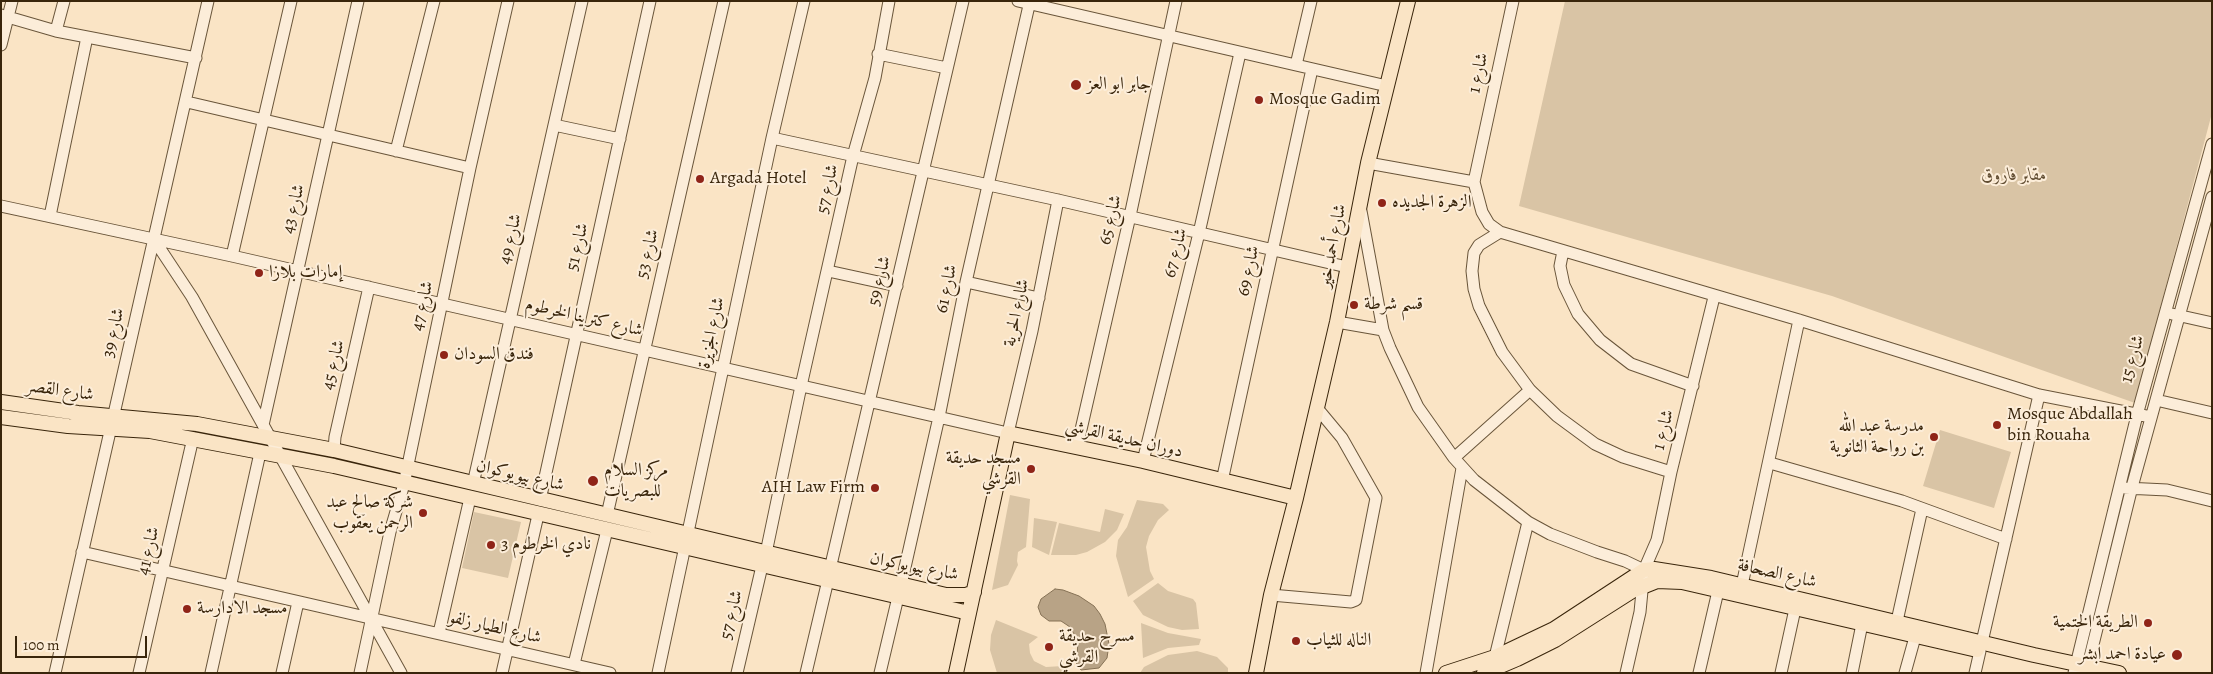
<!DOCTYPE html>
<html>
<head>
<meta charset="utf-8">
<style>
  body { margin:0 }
  #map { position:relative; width:2213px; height:674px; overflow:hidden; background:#fae4c5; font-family:Alegreya,serif }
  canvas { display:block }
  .frame { position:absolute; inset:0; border:2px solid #39250b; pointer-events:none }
  .scale { position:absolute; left:15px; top:636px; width:132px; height:22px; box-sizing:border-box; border:2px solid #39250b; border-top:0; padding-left:6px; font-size:15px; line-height:18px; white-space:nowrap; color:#39250b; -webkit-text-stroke:4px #fcedd9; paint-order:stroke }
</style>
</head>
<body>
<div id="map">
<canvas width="2213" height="674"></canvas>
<div class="frame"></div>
<div class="scale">100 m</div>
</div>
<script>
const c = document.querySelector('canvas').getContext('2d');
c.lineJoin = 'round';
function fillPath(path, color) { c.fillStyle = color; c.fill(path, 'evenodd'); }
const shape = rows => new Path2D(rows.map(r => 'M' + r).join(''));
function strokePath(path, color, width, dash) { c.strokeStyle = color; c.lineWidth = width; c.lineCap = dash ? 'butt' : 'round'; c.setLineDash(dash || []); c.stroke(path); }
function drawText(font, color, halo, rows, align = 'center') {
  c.font = font + ' Alegreya,Amiri,serif'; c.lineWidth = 4; c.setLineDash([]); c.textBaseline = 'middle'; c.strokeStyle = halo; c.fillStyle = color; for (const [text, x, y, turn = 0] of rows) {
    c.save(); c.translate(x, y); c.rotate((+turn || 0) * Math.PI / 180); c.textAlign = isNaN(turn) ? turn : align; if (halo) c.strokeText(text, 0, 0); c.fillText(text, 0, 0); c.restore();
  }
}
fillPath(shape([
  [1565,1,2212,1,2212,113,2135,403,1832,296,1519,206],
  [1940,430,2011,452,1994,508,1923,486],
  [1010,495,1030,499,1026,547,1018,552,1017,561,1018,565,1008,585,992,590],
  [1137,500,1163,504,1169,510,1158,520,1149,536,1146,547,1150,571,1154,579,1128,597,1116,556,1118,540,1127,527],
  [1105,509,1124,514,1117,530,1105,542,1087,552,1076,555,1051,555,1059,523,1100,532],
  [474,512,521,522,508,578,462,568],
  [1034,518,1057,522,1049,555,1032,547],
  [1158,583,1168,591,1193,599,1196,603,1199,629,1182,630,1168,627,1143,615,1133,601],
  [996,620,1038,637,1029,644,1030,653,1034,661,1046,667,1063,666,1067,673,997,673,990,650,991,635],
  [1141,623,1168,633,1201,639,1199,645,1168,648,1143,658],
  [1197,651,1217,657,1228,668,1228,673,1140,673,1144,667,1168,655]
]), '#d9c4a5');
const water = shape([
  [1055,589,1063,590,1079,596,1094,606,1100,614,1105,624,1109,644,1107,658,1099,668,1081,670,1073,658,1077,657,1078,641,1070,627,1061,621,1049,621,1041,615,1038,607,1041,599,1055,589]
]);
fillPath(water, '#b8a386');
strokePath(water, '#857155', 1);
const minor = shape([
  [1018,1,1387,86],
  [1513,1,1474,182,1482,212,1489,224,1500,232,1799,320,2039,395,2151,417],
  [1,15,56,31,196,58],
  [56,31,64,1],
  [1,45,12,1],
  [878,54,947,68],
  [1296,65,1311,1],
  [187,102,470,168],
  [554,125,620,139],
  [772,138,1058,200,1347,267],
  [396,151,434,1],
  [1368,163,1474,182],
  [1,206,232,256,1008,433,1032,331,1058,200],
  [1361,211,1383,330,1390,348,1418,407,1454,458,1474,480,1528,522,1550,534,1597,552,1625,561,1644,570,1640,612,1626,673],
  [50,216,87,37],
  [1500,232,1479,245,1474,253,1472,271,1474,289,1479,306,1502,352,1530,390,1557,416,1595,444,1623,457,1671,472],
  [153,238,192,297,401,673],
  [1563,251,1560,266,1564,285,1578,314,1600,340,1631,364,1693,386],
  [232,256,291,1],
  [828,271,897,286],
  [966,282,1039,298],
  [2172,314,2212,323],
  [1337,322,1383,330],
  [2156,400,2212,413],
  [263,425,358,1],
  [1077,447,1130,216,1176,1],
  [334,450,335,437,369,287],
  [1454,458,1530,390],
  [1143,461,1199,233,1240,53],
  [1770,463,1902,501,2006,539],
  [1222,481,1312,69],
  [473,484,582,1],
  [2125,488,2167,490,2212,501],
  [540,500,650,1],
  [607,515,724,1],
  [82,552,610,673],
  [766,553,801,386,853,156,875,78,889,1],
  [830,569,963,1],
  [1644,570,1657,540,1671,472,1714,297],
  [901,585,939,417,966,282,1030,1],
  [1742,585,1799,320],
  [1271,595,1351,602,1356,600,1376,498,1342,438,1317,408],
  [1895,630,1922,509],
  [439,633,470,498],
  [1982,642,2039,395],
  [1495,657,1528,522],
  [574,664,607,530],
  [55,673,208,1],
  [139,673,193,438],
  [211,673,260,453],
  [282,673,298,602],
  [360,673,390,532,404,484,470,168,508,1],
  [502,673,538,515],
  [658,673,772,138,804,1],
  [737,673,762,566],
  [806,673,828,580],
  [880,673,898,597],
  [1426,673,1462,468],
  [1699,673,1718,591],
  [1781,673,1795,609],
  [1852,673,1862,624],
  [1905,673,1915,637],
  [1975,673,1980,651],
  [2074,673,2137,415,2212,144],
  [2086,673,2132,487,2212,197]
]);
const major = shape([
  [1,402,78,413,197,424,334,450,946,595,966,595,974,592],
  [1,417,68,426,150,431,334,466,969,613],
  [1296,498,1337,322,1368,163,1408,1],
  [956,673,1008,433,1143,461,1296,498,1271,595,1256,673],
  [1446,673,1495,657,1554,629,1644,570,1654,569,1711,578,2034,655,2119,673],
  [1484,673,1517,659,1555,640,1632,591,1657,581,1682,582,1977,650]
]);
strokePath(minor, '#69553a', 13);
strokePath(major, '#39250b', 16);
strokePath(minor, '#fcedd9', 11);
strokePath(major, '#fae4c5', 14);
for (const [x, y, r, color] of [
  [1076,85,6,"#8f2418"],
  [1259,100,5,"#8f2418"],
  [700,179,5,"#8f2418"],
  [1382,203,5,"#8f2418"],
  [259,273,5,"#8f2418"],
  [1354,305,5,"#8f2418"],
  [444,355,5,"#8f2418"],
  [1997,425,5,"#8f2418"],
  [1934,437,5,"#8f2418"],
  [1031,469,5,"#8f2418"],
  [593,481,6,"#8f2418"],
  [875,488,5,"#8f2418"],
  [423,513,5,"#8f2418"],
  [491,545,5,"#8f2418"],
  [187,609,5,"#8f2418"],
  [2148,623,5,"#8f2418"],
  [1296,641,5,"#8f2418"],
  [1049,647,5,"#8f2418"],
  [2177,655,6,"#8f2418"]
]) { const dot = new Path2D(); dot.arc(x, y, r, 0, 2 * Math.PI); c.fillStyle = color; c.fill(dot); strokePath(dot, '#fcedd9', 2); }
drawText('18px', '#39250b', '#fcedd9', [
  ["شارع 1",1479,73,-78],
  ["شارع 57",828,189,-78],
  ["شارع 43",294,209,-77],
  ["شارع 65",1111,220,-77],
  ["شارع 49",511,239,-77],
  ["شارع أحمد خير",1333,246,-79],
  ["شارع 51",578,247,-77],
  ["شارع 67",1176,253,-76],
  ["شارع 53",648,254,-77],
  ["شارع 69",1249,271,-78],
  ["شارع 59",880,281,-77],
  ["شارع 61",947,289,-78],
  ["شارع 47",423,306,-78],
  ["شارع الحرية",1017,313,-78],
  ["شارع كترينا الخرطوم",584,318,13],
  ["شارع 39",114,333,-78],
  ["شارع الجزيرة",712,333,-78],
  ["شارع 15",2133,359,-75],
  ["شارع 45",334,365,-77],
  ["شارع القصر",60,391,8],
  ["شارع 1",1664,430,-76],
  ["دوران حديقة القرشي",1124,439,13],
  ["شارع بيويوكوان",520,476,13],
  ["شارع 41",149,551,-77],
  ["شارع بيويوكوان",914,567,11],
  ["شارع الصحافة",1777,574,13],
  ["شارع 57",732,615,-77],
  ["شارع الطيار زلفو",495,628,13]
]);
drawText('18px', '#39250b', '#fcedd9', [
  ["جابر ابو العز",1087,85],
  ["Mosque Gadim",1269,100],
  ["Argada Hotel",710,179],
  ["الزهرة الجديده",1392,203],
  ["إمارات بلازا",269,273],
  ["قسم شرطة",1364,305],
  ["فندق السودان",454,355],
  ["Mosque Abdallah",2007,415],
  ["bin Rouaha",2007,436],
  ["مدرسة عبد الله",1924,427,"right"],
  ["بن رواحة الثانوية",1924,448,"right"],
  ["مسجد حديقة",1021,459,"right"],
  ["القرشي",1021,480,"right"],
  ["مركز السلام",604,471],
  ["للبصريات",604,492],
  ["AIH Law Firm",865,488,"right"],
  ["شركة صالح عبد",413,503,"right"],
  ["الرحمن يعقوب",413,524,"right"],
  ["نادي الخرطوم 3",501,545],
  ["مسجد الادارسة",197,609],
  ["الطريقة الختمية",2138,623,"right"],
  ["مسرح حديقة",1059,637],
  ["القرشي",1059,658],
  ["الناله للثياب",1306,641],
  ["عيادة احمد ابشر",2166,655,"right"]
], 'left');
drawText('italic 18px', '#614d32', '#fcedd9', [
  ["مقابر فاروق",2014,176]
]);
</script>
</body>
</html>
